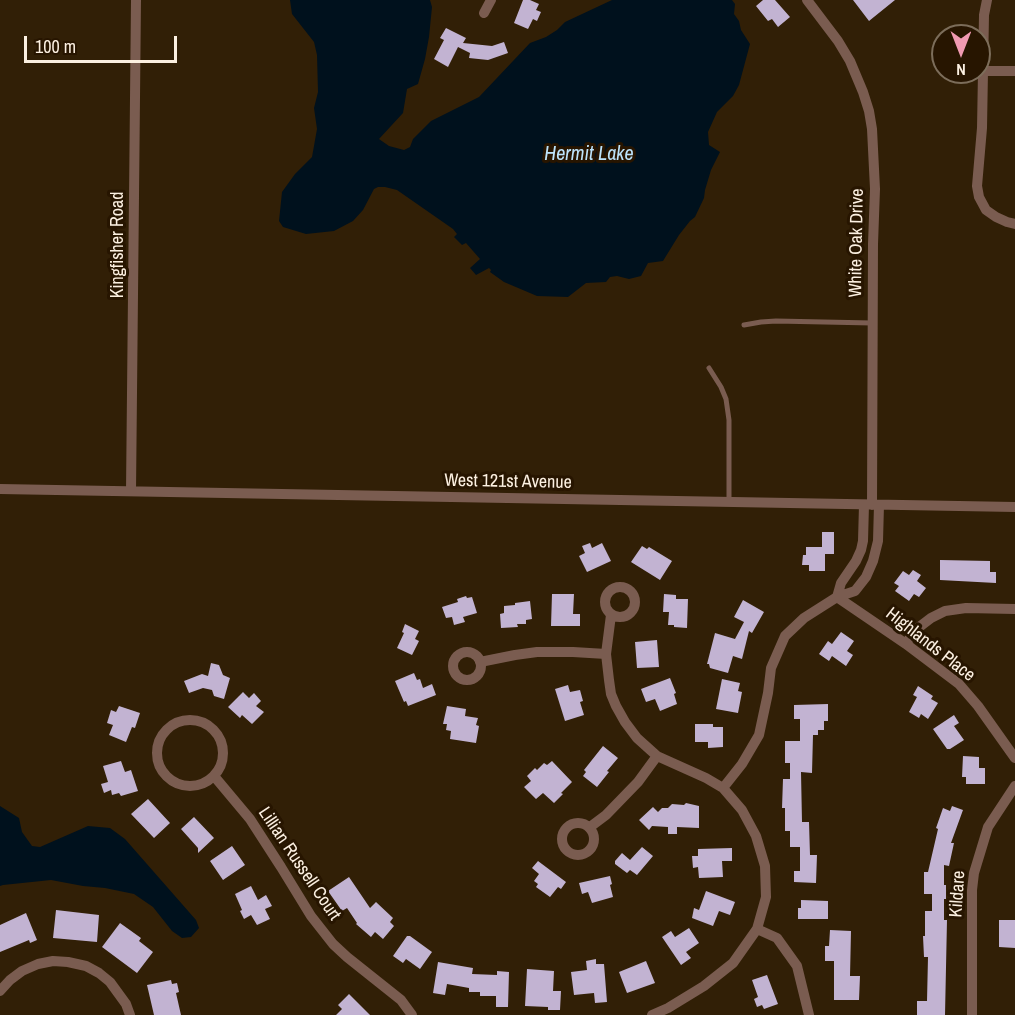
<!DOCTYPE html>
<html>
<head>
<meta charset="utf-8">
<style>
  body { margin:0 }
  #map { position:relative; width:1015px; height:1015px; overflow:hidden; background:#311f06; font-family:"Archivo Narrow",sans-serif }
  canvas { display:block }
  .north { position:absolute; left:931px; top:24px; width:60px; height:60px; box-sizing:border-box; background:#271500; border:2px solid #7c6d5a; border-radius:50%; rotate:180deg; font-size:16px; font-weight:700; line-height:24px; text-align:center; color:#fcf0e1 }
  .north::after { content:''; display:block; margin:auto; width:21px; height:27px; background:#f19ab2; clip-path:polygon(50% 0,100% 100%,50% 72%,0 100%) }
  .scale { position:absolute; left:24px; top:36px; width:153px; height:27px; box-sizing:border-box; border:3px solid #fcf0e1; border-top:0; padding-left:8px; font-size:18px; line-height:21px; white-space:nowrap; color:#fcf0e1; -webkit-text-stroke:4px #271500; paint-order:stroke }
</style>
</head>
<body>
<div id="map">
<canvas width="1015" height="1015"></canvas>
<div class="north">N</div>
<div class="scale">100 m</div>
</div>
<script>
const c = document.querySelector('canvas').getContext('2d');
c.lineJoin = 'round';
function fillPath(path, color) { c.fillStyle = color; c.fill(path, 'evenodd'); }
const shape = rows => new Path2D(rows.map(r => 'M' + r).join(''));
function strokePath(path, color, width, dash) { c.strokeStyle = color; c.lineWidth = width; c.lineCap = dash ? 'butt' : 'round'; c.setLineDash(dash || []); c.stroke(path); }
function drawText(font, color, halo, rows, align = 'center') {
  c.font = font + ' "Archivo Narrow",sans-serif'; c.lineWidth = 6; c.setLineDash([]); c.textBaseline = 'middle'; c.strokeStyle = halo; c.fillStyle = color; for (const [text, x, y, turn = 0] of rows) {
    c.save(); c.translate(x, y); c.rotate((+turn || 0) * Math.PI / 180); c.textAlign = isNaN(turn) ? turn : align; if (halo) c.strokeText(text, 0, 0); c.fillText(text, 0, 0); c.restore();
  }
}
fillPath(shape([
  [290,0,430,0,432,7,429,37,425,59,418,84,407,89,403,113,379,139,389,146,404,150,410,147,413,139,431,121,479,97,530,43,546,37,557,30,565,22,612,0,732,0,735,4,734,14,739,21,741,30,750,44,739,85,733,96,717,112,708,132,709,145,720,152,711,170,705,190,704,198,695,217,690,221,679,235,663,261,648,263,641,276,629,279,617,276,610,277,606,282,586,283,568,297,537,296,504,282,490,272,491,270,489,268,476,275,470,268,480,259,466,243,462,245,454,237,457,234,453,229,397,190,385,187,378,187,374,189,363,210,353,221,334,231,306,234,283,227,279,221,282,192,295,174,312,157,317,129,314,108,318,92,317,55,314,42,292,14],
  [0,806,19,818,22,832,32,846,40,847,88,826,110,828,125,839,196,920,199,928,191,937,182,938,172,931,153,907,134,894,105,888,83,886,51,880,3,885,0,886]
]), '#00111d');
fillPath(shape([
  [523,0,530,0,539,4,536,10,541,12,537,21,533,19,528,29,514,23],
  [763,0,775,0,790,17,778,27,772,19,768,21,756,6],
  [853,0,895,0,869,21],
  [446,28,466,38,463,43,492,46,504,42,508,53,488,60,469,58,470,53,458,47,448,67,434,59,444,40,440,38],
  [822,532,834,532,834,554,825,554,825,571,809,571,809,565,802,565,803,555,806,555,806,547,822,547],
  [590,543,592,548,602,543,611,561,587,572,579,556,585,553,582,546],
  [642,546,647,549,649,547,672,561,660,580,631,562],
  [940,560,990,561,990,572,996,572,996,583,940,580],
  [913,570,921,575,917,581,926,588,919,597,914,594,909,601,895,591,899,586,894,583,903,571,909,575],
  [552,594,574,594,573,614,580,614,580,626,551,626],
  [664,594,676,595,676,599,688,599,687,628,674,627,674,625,668,625,669,612,663,612],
  [466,596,467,598,472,597,477,613,463,617,465,622,454,625,452,617,446,618,442,607,458,602,457,599],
  [743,600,764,612,752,633,749,631,742,659,733,656,728,673,710,668,709,664,707,664,715,633,735,639,744,622,734,617],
  [530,601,532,619,526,620,526,624,517,624,518,627,501,628,500,614,504,613,504,606,515,605,515,603],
  [405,624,419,631,415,639,419,641,412,655,397,648,404,633,402,632],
  [841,632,854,641,847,651,853,655,846,666,832,656,829,661,819,654,828,641,832,644],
  [657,640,659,667,637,668,635,642],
  [211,663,219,665,223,675,230,678,224,699,214,696,212,690,203,688,189,693,184,681,202,674,208,676],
  [414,673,417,680,420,679,423,688,432,684,436,695,408,706,406,701,404,702,395,681],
  [670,678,676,693,674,694,677,704,660,711,655,699,646,702,641,689],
  [722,679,740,683,738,691,742,692,738,713,716,709],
  [568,685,570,692,580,690,583,701,580,702,584,715,565,721,555,689],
  [918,686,933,696,931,699,938,703,928,719,921,714,919,718,909,712,917,697,913,695],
  [243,692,249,698,254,693,261,701,256,706,264,712,252,724,242,715,240,718,228,707],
  [828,704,828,721,824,721,824,730,818,730,818,735,813,735,812,773,801,772,802,822,809,822,810,855,817,855,816,883,794,882,794,871,800,871,800,847,790,847,790,831,785,831,785,808,782,808,783,779,790,779,790,763,785,763,785,741,800,741,800,719,794,719,794,705],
  [119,706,140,713,135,728,132,727,126,742,109,735,113,725,107,723,111,710,116,712],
  [447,706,466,709,465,716,478,718,476,725,479,726,476,743,450,739,451,731,446,730,447,724,443,724],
  [954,715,959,723,954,726,964,740,950,749,947,749,933,729],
  [695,724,713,724,713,727,723,727,723,747,708,748,708,742,695,742],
  [603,746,618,758,607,771,609,772,597,787,583,776,586,772,584,770],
  [963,756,979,757,979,768,985,768,985,784,966,784,966,777,962,777],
  [121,761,125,772,131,770,138,791,121,796,119,793,112,795,111,790,104,793,101,784,108,782,103,766],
  [552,761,572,782,561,793,563,794,554,803,543,793,536,799,524,787,531,781,527,776,535,768,537,770,544,763,547,765],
  [148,799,170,823,154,838,131,814],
  [686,803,699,806,699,828,677,827,677,834,668,834,668,827,652,826,649,830,639,820,653,807,658,812,662,808,668,808,672,804,684,805],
  [952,806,963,810,951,843,954,843,949,866,944,865,944,885,946,885,946,899,944,899,944,920,947,920,945,1015,917,1015,917,1001,927,1001,928,957,924,957,923,936,925,936,925,911,932,911,932,894,924,894,924,872,928,872,938,829,936,828,943,808,950,811],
  [194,817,214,838,198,853,198,848,181,829],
  [232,846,245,865,223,880,210,861],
  [642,847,653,856,637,875,630,870,627,873,615,864,615,861,622,853,630,860],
  [732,848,732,861,722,861,723,877,699,878,698,867,693,868,692,856,698,856,698,849],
  [538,861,566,882,561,889,558,887,550,897,536,887,538,884,534,881,539,874,532,868],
  [610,876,612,884,610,885,613,897,592,903,588,892,582,894,579,883],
  [349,877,370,908,376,902,393,918,390,922,394,926,383,939,375,932,371,937,356,924,357,923,347,908,342,911,328,891],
  [251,886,258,900,266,895,272,906,265,909,270,919,257,925,251,915,244,919,240,911,242,910,235,894],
  [706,891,735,902,730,915,719,911,713,926,692,918,694,908,699,910],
  [801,900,828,901,828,919,798,919,798,908,801,908],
  [56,910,99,915,97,942,53,938],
  [26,913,37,940,30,943,29,940,0,952,0,925],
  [999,920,1015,920,1015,948,999,947],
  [120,923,141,938,139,941,153,952,137,973,102,947],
  [689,928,699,943,686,952,691,958,681,965,662,937,671,931,675,937],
  [830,930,851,931,850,976,860,976,859,1000,834,1000,834,961,825,961,825,946,829,946],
  [407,936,410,936,432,952,420,969,406,959,403,963,393,956],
  [596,959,596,964,604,964,607,1002,595,1003,594,993,574,995,571,972,587,970,586,961],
  [646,961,655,983,627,993,619,972],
  [438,962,473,968,472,974,497,975,497,971,509,972,508,1007,496,1007,496,996,480,996,480,992,469,992,469,988,447,984,445,995,433,993],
  [527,969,554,971,553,991,561,991,560,1010,548,1010,548,1007,525,1006],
  [767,975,778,1004,764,1009,762,1005,757,1007,754,999,758,997,752,980],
  [171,980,172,984,177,983,179,992,176,993,181,1015,154,1015,147,985],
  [349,994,370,1015,336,1015,342,1009,338,1005]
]), '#c2b3d2');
strokePath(shape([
  [744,325,761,322,776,321,872,323],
  [709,368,721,387,726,399,729,420,729,502]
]), '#7a5c50', 5);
strokePath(shape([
  [807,0,838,41,850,61,863,92,869,111,872,129,875,189,873,244,872,505],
  [987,0,984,15,982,128,977,186,979,197,986,210,996,217,1007,222,1015,224],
  [484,13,491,0],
  [982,71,1015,71],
  [0,489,1015,507],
  [131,491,136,0],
  '605 602a15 15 0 1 1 30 0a15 15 0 1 1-30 0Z',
  [837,597,906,644,959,684,978,706,1015,758],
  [837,597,841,583,856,561,861,550,863,541,864,505],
  [611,615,606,654,609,680,611,694,616,706,625,722,637,738,657,756,706,778,723,788],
  [906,644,914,631,931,618,945,611,966,608,1015,609],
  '453 666a14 14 0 1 1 28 0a14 14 0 1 1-28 0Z',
  [480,662,515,655,537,652,573,652,606,654],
  '157 753a33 33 0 1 1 66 0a33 33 0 1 1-66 0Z',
  [214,776,250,819,281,867,311,916,333,944,347,957,401,1000,412,1015],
  '562 839a16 16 0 1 1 32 0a16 16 0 1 1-32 0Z',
  [590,827,606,815,638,782,657,756],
  [757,929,777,938,797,966,809,1015],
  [0,991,10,980,22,971,38,964,53,961,68,962,86,966,99,973,110,982,126,1004,130,1015],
  [652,1015,668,1008,704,986,733,963,757,929,766,897,765,866,756,836,742,810,723,788,742,764,759,735,768,693,771,668,785,636,804,618,837,597,855,591,866,577,873,561,878,541,879,505],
  [972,1015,972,890,974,873,988,827,1015,786]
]), '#7a5c50', 10);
drawText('18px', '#fcf0e1', '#271500', [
  ["White Oak Drive",857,243,-89],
  ["Kingfisher Road",118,245,-90],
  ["West 121st Avenue",508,482,1],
  ["Highlands Place",930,645,38],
  ["Lillian Russell Court",299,864,56],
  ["Kildare",958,894,-86]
]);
drawText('italic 20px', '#bde4fb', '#271500', [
  ["Hermit Lake",589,155]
]);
</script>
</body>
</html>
